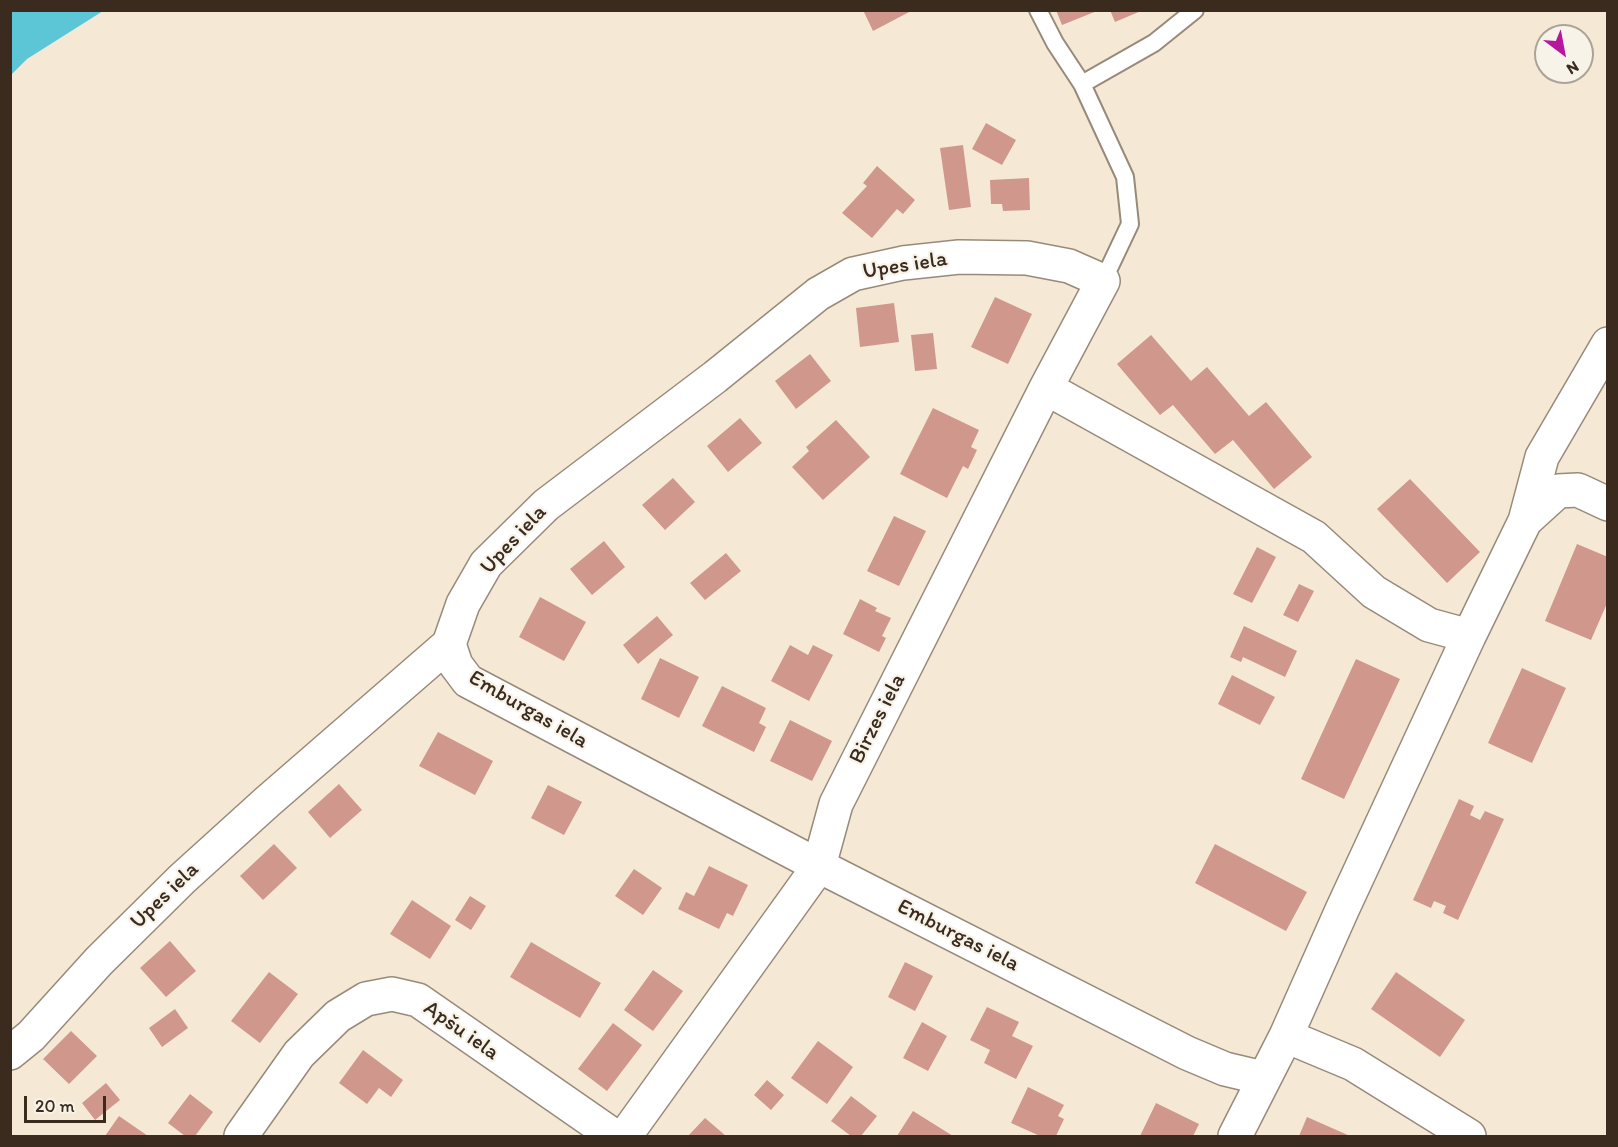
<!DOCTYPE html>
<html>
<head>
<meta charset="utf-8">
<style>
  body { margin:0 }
  #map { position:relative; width:1618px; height:1147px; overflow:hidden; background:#f5e9d5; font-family:Itim,sans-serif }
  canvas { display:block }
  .frame { position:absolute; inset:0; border:12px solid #3b2a1e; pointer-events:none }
  .north { position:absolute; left:1534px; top:24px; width:60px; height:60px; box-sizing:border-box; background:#f7f3e8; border:2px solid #aca397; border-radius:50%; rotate:148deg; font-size:16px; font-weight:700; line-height:24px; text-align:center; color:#3b2a1e }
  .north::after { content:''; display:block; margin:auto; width:21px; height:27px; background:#b5179e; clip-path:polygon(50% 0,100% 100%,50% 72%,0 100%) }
  .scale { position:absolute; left:24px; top:1096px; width:82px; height:27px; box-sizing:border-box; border:3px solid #3b2a1e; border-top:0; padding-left:8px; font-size:18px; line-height:21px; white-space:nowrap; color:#3b2a1e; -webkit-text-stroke:4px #f7f3e8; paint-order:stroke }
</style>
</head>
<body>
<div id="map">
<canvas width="1618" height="1147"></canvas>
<div class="frame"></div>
<div class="north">N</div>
<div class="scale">20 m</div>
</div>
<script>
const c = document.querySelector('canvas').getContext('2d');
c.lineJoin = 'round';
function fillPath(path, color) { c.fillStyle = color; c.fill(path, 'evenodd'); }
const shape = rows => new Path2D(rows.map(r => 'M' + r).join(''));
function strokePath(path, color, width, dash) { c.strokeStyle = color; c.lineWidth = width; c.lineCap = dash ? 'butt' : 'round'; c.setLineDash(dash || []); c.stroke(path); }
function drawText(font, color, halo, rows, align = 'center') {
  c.font = font + ' Itim,sans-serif'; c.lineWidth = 4.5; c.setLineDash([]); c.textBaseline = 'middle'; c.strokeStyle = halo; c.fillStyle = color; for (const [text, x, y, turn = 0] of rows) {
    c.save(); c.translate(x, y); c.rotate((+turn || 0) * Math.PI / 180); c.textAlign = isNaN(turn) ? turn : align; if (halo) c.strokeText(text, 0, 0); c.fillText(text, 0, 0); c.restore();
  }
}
fillPath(shape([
  [11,10,103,10,103,11,27,59,11,75]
]), '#5cc6d7');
fillPath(shape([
  [863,10,913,10,873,31],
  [1056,10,1097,10,1097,11,1062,25],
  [1110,10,1141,10,1141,11,1115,22],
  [986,123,1016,140,1002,165,972,149],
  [963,145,971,207,949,210,940,148],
  [877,166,915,200,903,214,897,209,872,238,842,213,867,186,863,183],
  [1029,178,1030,210,1003,211,1002,204,991,204,990,180],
  [995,297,1032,314,1008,364,971,347],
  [894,303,899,342,860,347,856,308],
  [933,333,937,369,915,371,911,335],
  [1151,335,1191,381,1207,367,1249,416,1266,402,1312,457,1274,489,1233,440,1215,454,1173,405,1160,415,1117,364],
  [810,354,831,381,796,409,775,381],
  [933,408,979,430,971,447,977,450,968,469,963,466,947,498,900,474],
  [740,418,762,443,728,472,707,446],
  [836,420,870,457,823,500,792,467,809,451,806,447],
  [673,478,695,502,665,530,642,505],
  [1410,479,1480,552,1447,583,1377,509],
  [894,516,926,531,899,586,867,571],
  [604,541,625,567,592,595,570,569],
  [1577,544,1608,557,1608,601,1591,640,1545,621],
  [1257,547,1276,557,1252,603,1233,594],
  [726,553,741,571,705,600,690,583],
  [1299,584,1314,591,1298,622,1283,615],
  [540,597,586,622,564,661,519,637],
  [860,599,877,608,875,611,891,618,882,636,886,638,879,652,843,634],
  [657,616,673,635,638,664,623,645],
  [1244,626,1297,651,1285,677,1243,657,1241,662,1230,657],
  [790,645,808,655,813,645,833,655,809,701,771,681],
  [660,658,699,677,679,718,641,699],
  [1356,659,1400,679,1344,799,1301,779],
  [1522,668,1566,688,1532,763,1488,743],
  [1232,675,1275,697,1260,725,1218,704],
  [722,686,766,708,759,723,766,727,754,752,702,726],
  [790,720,832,741,812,781,770,761],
  [438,732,493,761,475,795,419,766],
  [339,784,362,810,330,838,308,812],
  [548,785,582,802,564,835,531,818],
  [1459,799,1474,806,1470,815,1480,820,1485,811,1504,819,1458,920,1443,913,1446,906,1434,901,1431,908,1413,900],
  [274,844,297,868,263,900,240,876],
  [1215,844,1307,892,1286,931,1195,883],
  [709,866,748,885,733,916,727,913,719,929,678,909,686,892,694,896],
  [634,869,662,888,643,915,615,896],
  [470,896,486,906,471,930,455,920],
  [412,900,451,926,430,959,390,934],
  [170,941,196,971,166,997,140,968],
  [531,942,601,983,580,1018,510,977],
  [905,962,933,976,915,1011,888,997],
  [653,970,683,991,653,1031,624,1010],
  [269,972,298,994,260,1043,231,1021],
  [1396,972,1465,1020,1440,1057,1371,1009],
  [987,1007,1019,1022,1012,1036,1033,1046,1016,1079,984,1063,990,1050,970,1040],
  [175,1009,188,1028,162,1047,149,1028],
  [922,1022,947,1036,928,1071,903,1058],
  [613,1023,642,1045,607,1091,578,1069],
  [71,1031,97,1056,69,1084,43,1059],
  [818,1041,853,1067,827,1104,791,1078],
  [363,1050,403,1080,391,1097,379,1088,367,1104,339,1083],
  [767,1080,784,1095,771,1110,754,1095],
  [106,1083,120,1100,95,1120,82,1103],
  [1028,1087,1064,1105,1058,1116,1064,1119,1056,1136,1040,1136,1011,1123],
  [190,1094,213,1112,195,1136,185,1136,168,1123],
  [851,1096,877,1116,861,1136,851,1136,831,1121],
  [1156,1103,1199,1124,1193,1136,1140,1136],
  [913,1111,953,1136,897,1136],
  [119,1116,148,1136,105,1136],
  [1307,1117,1350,1136,1299,1136],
  [705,1118,726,1136,688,1136]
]), '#d0978c');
const service = shape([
  [1038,10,1055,43,1082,84,1125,177,1130,224,1103,281],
  [1082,84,1154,43,1195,10]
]);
const minor = shape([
  [1046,388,1314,537,1374,592,1429,625,1469,636,1342,910,1286,1036,1235,1136],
  [1525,521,1542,457,1608,344],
  [1469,636,1525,521,1558,491,1578,490,1608,504],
  [449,644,456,665,468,681,819,866,1187,1053,1225,1069,1263,1078],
  [1286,1036,1353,1064,1469,1136],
  [10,1053,31,1036,99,961,182,879,267,802,449,644,463,604,486,564,546,505,715,377,818,294,853,274,903,263,959,257,1027,258,1069,266,1103,281,1046,388,836,804,819,866,625,1136],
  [241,1136,299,1054,338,1016,366,999,392,994,418,1000,614,1136]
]);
strokePath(service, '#988a7a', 20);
strokePath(minor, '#988a7a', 36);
strokePath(service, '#fff', 16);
strokePath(minor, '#fff', 33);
drawText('22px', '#3b2a1e', '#f7f3e8', [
  ["Upes iela",905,266,-9],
  ["Upes iela",514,540,-47],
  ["Emburgas iela",528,710,30],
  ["Birzes iela",878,719,-63],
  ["Upes iela",165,896,-44],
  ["Emburgas iela",958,936,27],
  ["Apšu iela",461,1031,35]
]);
</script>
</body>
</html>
